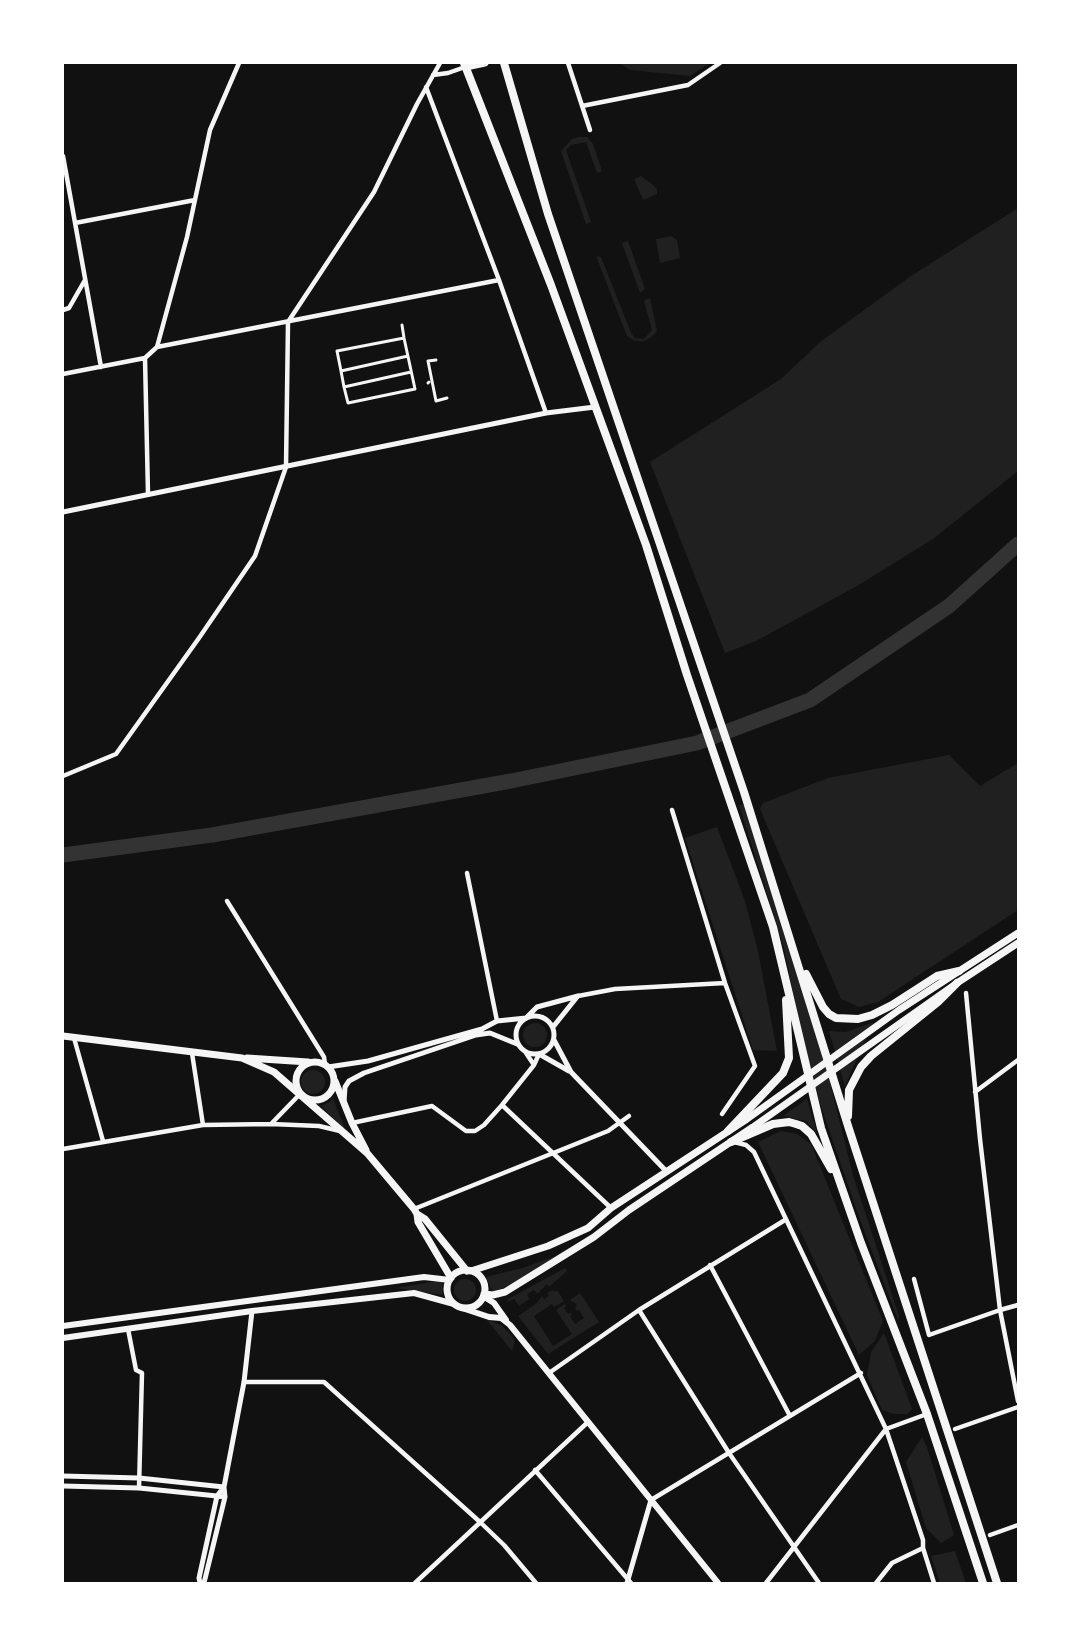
<!DOCTYPE html>
<html>
<head>
<meta charset="utf-8">
<style>
  body { margin:0 }
  #map { position:relative; width:1081px; height:1646px; overflow:hidden; background:#111; font-family:"Source Sans 3",sans-serif }
  canvas { display:block }
  .frame { position:absolute; inset:0; border:64px solid #fff; pointer-events:none }
</style>
</head>
<body>
<div id="map">
<canvas width="1081" height="1646"></canvas>
<div class="frame"></div>
</div>
<script>
const c = document.querySelector('canvas').getContext('2d');
c.lineJoin = 'round';
function fillPath(path, color) { c.fillStyle = color; c.fill(path, 'evenodd'); }
const shape = rows => new Path2D(rows.map(r => 'M' + r).join(''));
function strokePath(path, color, width, dash) { c.strokeStyle = color; c.lineWidth = width; c.lineCap = dash ? 'butt' : 'round'; c.setLineDash(dash || []); c.stroke(path); }
fillPath(shape([
  [619,63,710,63,690,76,630,70],
  [579,137,587,137,593,144,602,171,597,173,586,142,571,145,566,150,591,222,586,224,561,151,572,139],
  [641,176,652,184,657,189,657,194,643,200,634,179],
  [1018,208,1018,471,933,539,857,586,756,641,725,653,650,462,781,379,820,342,911,276],
  [671,236,677,240,680,258,660,263,656,239],
  [628,241,645,289,640,293,622,243],
  [596,256,601,257,631,333,635,338,644,339,652,330,644,301,650,298,657,331,653,336,644,341,635,341,627,336],
  [949,755,980,786,1018,763,1018,910,878,1002,859,1007,841,999,760,809,763,803,828,778],
  [739,805,744,805,781,922,829,1079,853,1175,899,1316,898,1320,859,1217,814,1086,806,1057,784,948],
  [717,827,745,901,758,951,777,1051,753,1050,685,838],
  [874,1022,850,1074,845,1087,829,1031,846,1032],
  '523 1035a12 12 0 1 1 24 0a12 12 0 1 1-24 0Z',
  '301 1082a12 12 0 1 1 24 0a12 12 0 1 1-24 0Z',
  [333,1098,345,1129,345,1130,321,1106,330,1102],
  [807,1099,817,1133,806,1121,783,1116],
  [781,1131,797,1134,811,1144,883,1321,875,1341,859,1355,758,1142],
  [579,1242,519,1280,493,1293,486,1277,522,1268,553,1257],
  [565,1268,567,1271,549,1287,547,1284,537,1294,534,1290,527,1294,529,1299,519,1306,514,1299,505,1303,510,1298],
  '454 1290a11 11 0 1 1 22 0a11 11 0 1 1-22 0Z',
  [442,1280,443,1295,397,1288],
  [553,1290,554,1292,557,1290,564,1301,554,1307,552,1304,534,1316,553,1346,572,1334,556,1310,565,1304,566,1306,564,1308,568,1314,571,1313,572,1314,570,1316,575,1324,584,1318,579,1310,577,1311,575,1308,577,1306,574,1302,572,1302,570,1300,580,1293,599,1322,548,1354,518,1316,537,1303,542,1296,544,1299,549,1296,547,1293],
  [486,1319,501,1325,513,1337,515,1341,512,1351],
  [884,1333,912,1409,907,1414,894,1414,882,1410,867,1375,871,1352],
  [922,1437,927,1447,954,1535,941,1543,926,1528,906,1462],
  [955,1551,966,1583,940,1583,931,1556]
]), '#202020');
strokePath(shape([
  [63,855,212,835,511,781,697,743,810,700,949,606,1018,544]
]), '#333', 15);
strokePath(shape([
  [402,325,404,338,415,389,348,403,344,387,411,372],
  [404,338,337,351,341,371,408,356],
  [436,360,428,361,436,401,447,398],
  [341,371,344,387],
  [428,383,429,382]
]), '#f5f5f5', 3);
strokePath(shape([
  [568,63,590,130],
  [433,75,448,73,465,67],
  [426,87,499,280,546,413],
  [582,106,688,85,720,63],
  [63,156,101,367],
  [75,223,195,200],
  [63,310,69,308,85,280],
  [157,347,187,237,210,130,239,63],
  [145,358,148,494],
  [63,374,145,358,157,347,499,280],
  [63,776,116,754,199,638,255,556,286,467,288,322,374,192,417,104,440,63],
  [672,810,725,983,755,1066,722,1114],
  [467,873,497,1021],
  [227,901,324,1057,325,1064],
  [966,993,980,1139,1000,1310,1018,1401],
  [578,996,615,989,725,983],
  [74,1038,103,1141],
  [192,1053,203,1125],
  [526,1053,534,1065],
  [975,1092,1018,1060],
  [502,1105,611,1208],
  [352,1123,432,1106,466,1131,475,1131,484,1125,502,1105,534,1065,539,1054],
  [271,1124,319,1126,340,1131],
  [734,1142,746,1145,754,1152,886,1429,923,1540,923,1548,934,1583],
  [63,1149,203,1125,271,1124,300,1094],
  [414,1209,608,1131,629,1116],
  [710,1265,790,1416],
  [914,1279,929,1335,1000,1310,1018,1305],
  [639,1310,729,1453,819,1583],
  [128,1329,136,1370,142,1373,139,1488],
  [549,1373,639,1310,785,1220],
  [244,1382,324,1382,480,1522,504,1545,536,1583],
  [955,1429,1018,1407],
  [535,1470,631,1583],
  [651,1500,861,1373],
  [990,1535,1018,1525],
  [415,1583,588,1422],
  [766,1583,886,1429,927,1414],
  [876,1583,892,1563,923,1548]
]), '#f5f5f5', 4.5);
strokePath(shape([
  [63,512,546,413,595,407],
  '516 1035a19 19 0 1 1 38 0a19 19 0 1 1-38 0Z',
  [553,1027,577,997],
  [554,1040,571,1072,667,1172],
  [539,1054,569,1071],
  [328,1067,368,1061,482,1029,497,1021,526,1018,537,1007,578,996],
  [344,1102,345,1087,349,1081,364,1073,476,1035,490,1033,517,1044],
  [63,1476,139,1478,224,1487],
  [63,1486,139,1488,217,1496,199,1578,200,1583],
  [224,1487,217,1496,225,1497,224,1487,244,1382,252,1311],
  [204,1583,225,1497],
  [627,1583,651,1500]
]), '#f5f5f5', 5);
strokePath(shape([
  [483,1296,494,1303,506,1320],
  [462,1308,489,1317,501,1318,510,1325,718,1583],
  [63,1326,424,1277,450,1280],
  [63,1338,252,1311,414,1293,454,1304]
]), '#f5f5f5', 6);
strokePath(shape([
  [466,67,485,63],
  [63,1036,242,1058,274,1072,367,1153,414,1209,417,1214,418,1222,451,1278],
  [247,1058,308,1062],
  '296 1081a19 19 0 1 1 38 0a19 19 0 1 1-38 0Z',
  [335,1081,352,1123,366,1150],
  [417,1214,425,1219,467,1271],
  '447 1289a19 19 0 1 1 38 0a19 19 0 1 1-38 0Z',
  [471,1271,548,1246,588,1228,611,1208,747,1119,899,1010,1018,933],
  [484,1294,493,1295,505,1292,594,1237,629,1210,753,1127,957,983,1018,943]
]), '#f5f5f5', 7);
strokePath(shape([
  [464,63,551,285,646,545,687,675,773,927,821,1128,861,1243,927,1414,983,1583],
  [504,63,548,214,744,792,849,1129,997,1583],
  [806,974,823,1007,829,1014,836,1018,858,1019,872,1015,892,1005,937,976,959,971],
  [848,1116,849,1090,861,1067,871,1056,938,1002,957,983],
  [728,1131,783,1073,789,1058,786,1000],
  [731,1142,773,1124,789,1122,796,1124,802,1126,811,1134,831,1169]
]), '#f5f5f5', 8);
</script>
</body>
</html>
